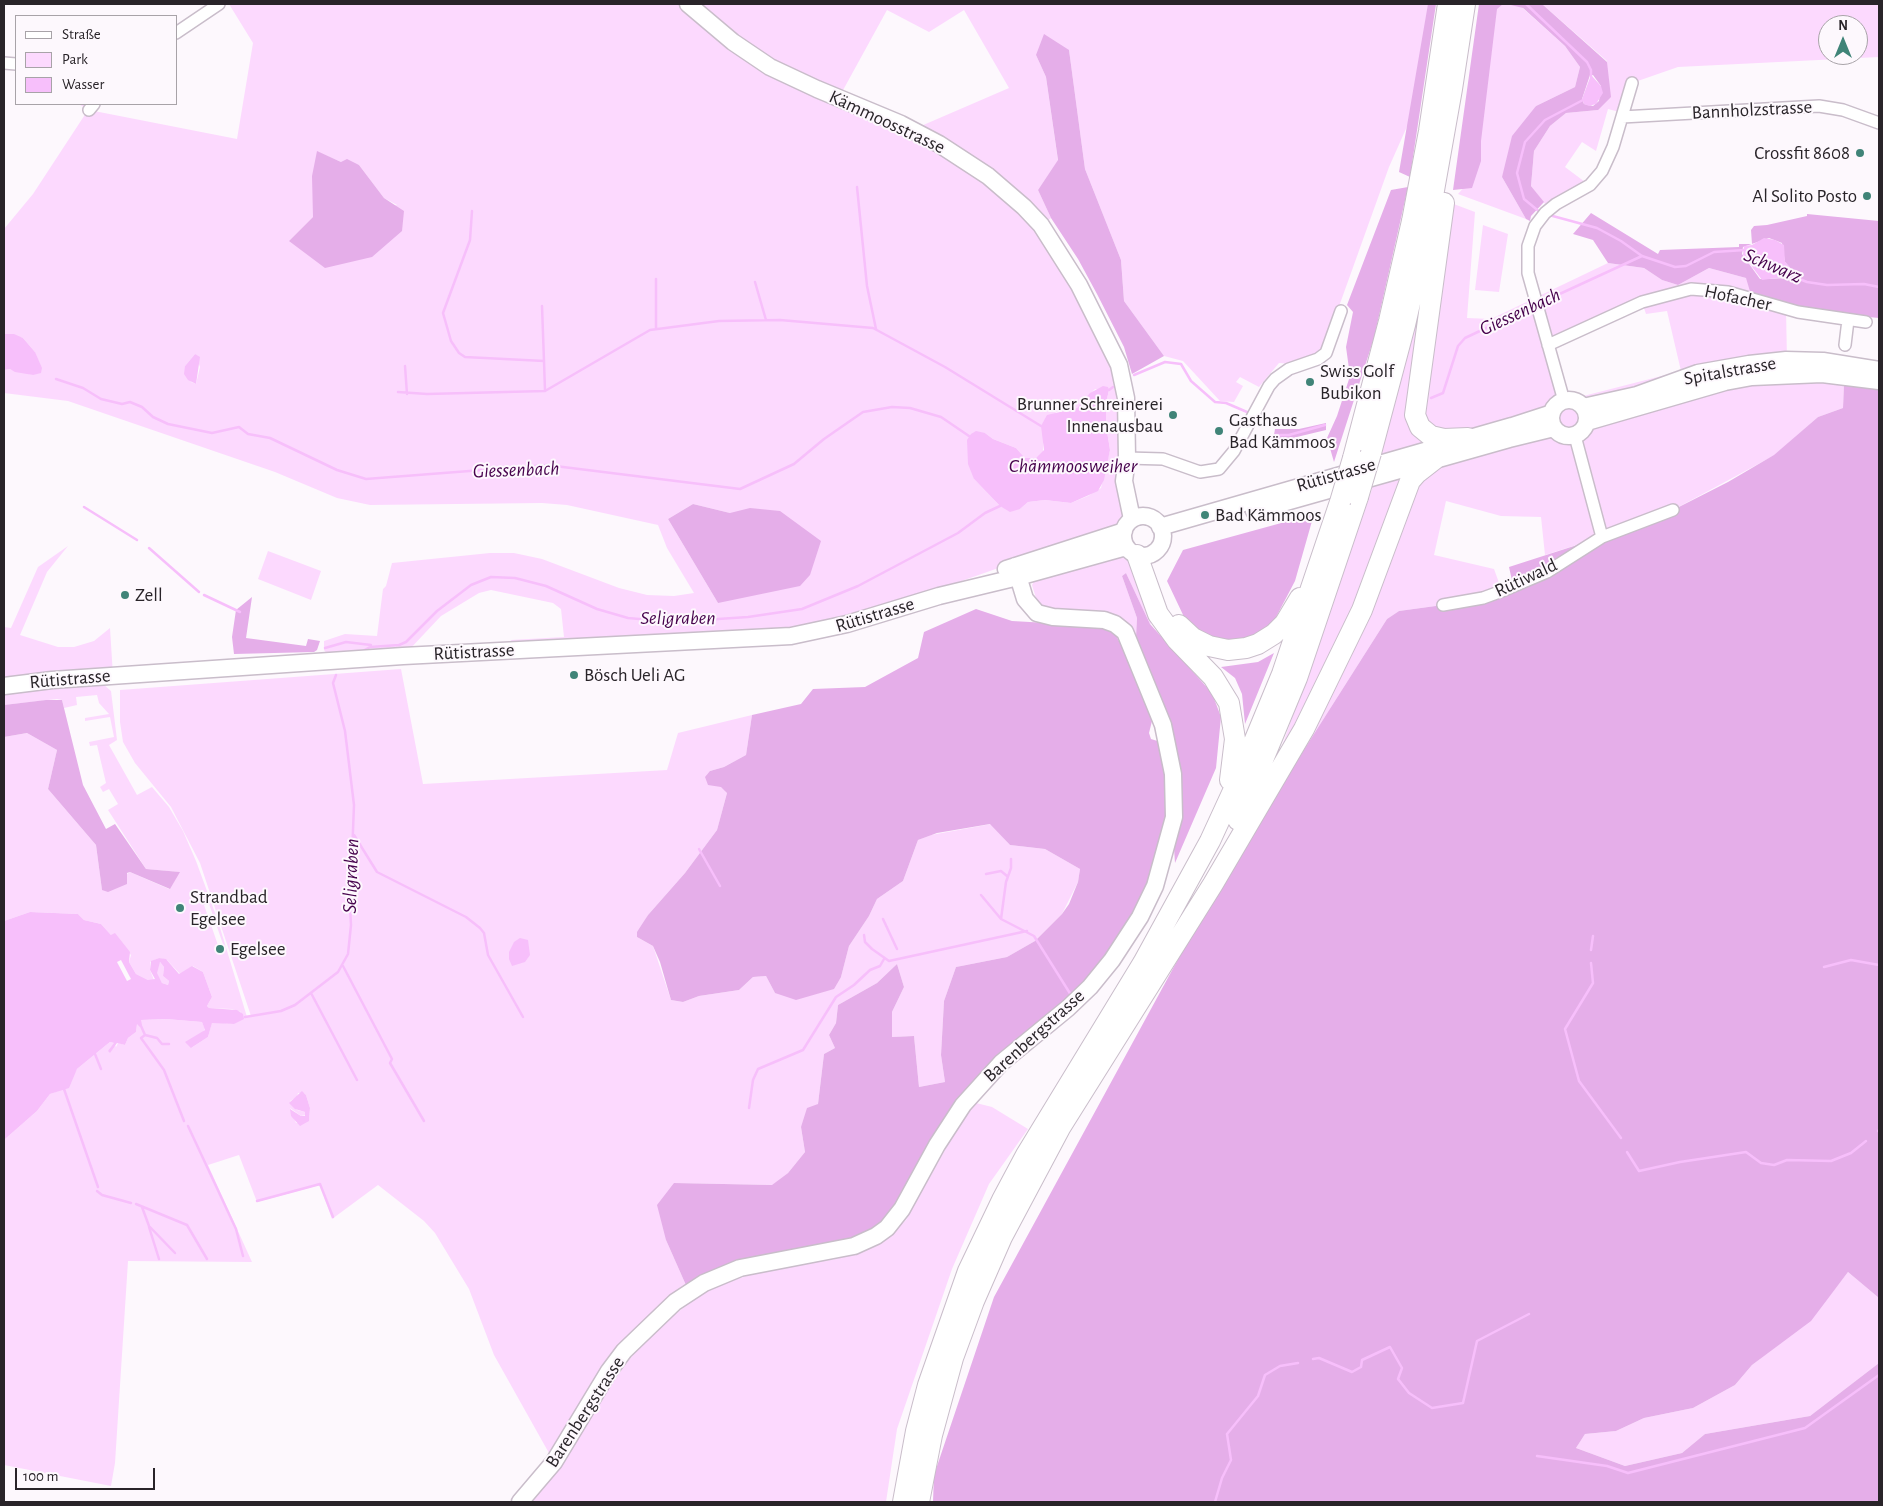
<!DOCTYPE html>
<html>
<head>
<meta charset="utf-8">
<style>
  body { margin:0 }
  #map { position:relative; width:1883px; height:1506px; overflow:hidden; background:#fdf8fd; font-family:"Alegreya Sans",sans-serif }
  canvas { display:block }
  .frame { position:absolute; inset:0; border:5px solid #292429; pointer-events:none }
  .legend { position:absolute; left:15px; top:15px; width:162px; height:90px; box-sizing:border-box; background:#fdf8fd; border:1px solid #a8a3a8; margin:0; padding:6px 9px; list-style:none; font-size:15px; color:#292429 }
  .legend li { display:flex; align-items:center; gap:10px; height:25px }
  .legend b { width:25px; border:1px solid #a8a3a8 }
  .north { position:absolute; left:1818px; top:15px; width:50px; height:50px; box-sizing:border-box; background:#fdf8fd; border:1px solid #a8a3a8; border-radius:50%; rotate:0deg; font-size:14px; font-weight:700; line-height:20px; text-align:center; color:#292429 }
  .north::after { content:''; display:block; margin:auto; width:18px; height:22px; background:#408478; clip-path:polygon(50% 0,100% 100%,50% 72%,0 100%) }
  .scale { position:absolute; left:15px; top:1468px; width:140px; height:22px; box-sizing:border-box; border:2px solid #292429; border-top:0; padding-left:6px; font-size:15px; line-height:18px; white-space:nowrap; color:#292429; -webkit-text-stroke:4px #fdf8fd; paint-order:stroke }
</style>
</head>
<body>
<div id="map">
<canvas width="1883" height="1506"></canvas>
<div class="frame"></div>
<ul class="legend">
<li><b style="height:6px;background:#fff"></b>Straße</li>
<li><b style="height:14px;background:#fcd9fe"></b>Park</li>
<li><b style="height:14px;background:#f7bffb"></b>Wasser</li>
</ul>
<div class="north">N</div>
<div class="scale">100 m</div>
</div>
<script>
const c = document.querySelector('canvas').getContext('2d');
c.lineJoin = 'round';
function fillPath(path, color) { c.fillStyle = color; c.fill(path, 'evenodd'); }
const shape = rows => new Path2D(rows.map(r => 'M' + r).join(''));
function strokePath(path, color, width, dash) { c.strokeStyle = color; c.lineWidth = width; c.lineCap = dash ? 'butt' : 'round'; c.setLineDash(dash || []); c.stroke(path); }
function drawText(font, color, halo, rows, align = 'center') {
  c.font = font + ' "Alegreya Sans",sans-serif'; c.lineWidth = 4; c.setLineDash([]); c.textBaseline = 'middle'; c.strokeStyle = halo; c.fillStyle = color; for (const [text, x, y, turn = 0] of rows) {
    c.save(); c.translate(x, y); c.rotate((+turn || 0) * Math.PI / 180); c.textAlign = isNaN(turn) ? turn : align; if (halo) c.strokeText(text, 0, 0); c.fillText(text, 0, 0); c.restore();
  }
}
fillPath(shape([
  [229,4,681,4,692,14,987,181,1045,238,1113,367,1120,408,1118,470,1125,520,1123,524,905,601,791,632,512,643,511,640,564,637,561,609,553,603,491,590,479,593,441,616,408,651,327,654,324,650,324,641,345,634,377,636,383,589,386,586,392,563,490,553,514,553,542,559,619,588,647,595,674,596,694,593,667,548,658,525,567,505,542,503,370,505,337,498,275,472,68,401,4,393,4,370,10,369,33,375,35,352,23,338,4,334,4,229,33,194,88,110,79,104,94,104,89,110,237,139,253,43],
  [318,152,341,162,359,165,384,198,397,205,289,241,313,217],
  [195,354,200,367,196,384,191,382,185,366],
  [1095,389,1109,390,1106,403,1106,425,1110,450,1101,488,1088,496,1071,503,1045,500,1028,502,1020,509,1000,506,974,479,985,433,993,439,1016,448,1025,458,1036,458,1043,453,1043,443,1056,412,1077,408],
  [693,504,730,513,718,603,668,519],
  [688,4,1430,4,1413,113,1389,167,1323,351,1293,364,1279,363,1259,387,1240,377,1236,382,1243,386,1234,402,1220,401,1183,361,1164,356,1124,301,1121,260,1085,169,1069,50,1036,55,1046,77,1058,161,1038,190,1051,218,1041,225,988,176,817,89],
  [887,10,929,32,964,10,1009,88,921,126,842,92],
  [1488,4,1518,4,1565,46,1580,67,1575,87,1536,106,1502,177,1526,219,1458,194,1466,185],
  [1542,4,1879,4,1879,57,1678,67,1632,83,1623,113,1608,109,1596,151,1582,142,1565,167,1585,182,1545,204,1531,186,1534,151,1550,126,1566,113,1598,110,1607,61],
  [1828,25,1858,25,1858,55,1828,55],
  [1451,203,1475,212,1467,318,1491,319,1608,263,1644,268,1662,280,1678,285,1709,268,1746,278,1786,309,1787,360,1879,370,1879,390,1844,384,1843,408,1818,417,1775,455,1673,510,1602,537,1545,555,1541,517,1501,516,1446,501,1434,555,1494,569,1502,591,1443,605,1399,611,1387,619,1286,778,1281,749,1371,492,1426,277],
  [1642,302,1646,314,1667,311,1681,371,1564,401,1549,344],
  [1483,225,1508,234,1499,292,1475,290],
  [68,546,47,572,20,635,58,647,74,647,94,641,110,628,113,676,4,686,4,627,11,628,38,567],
  [268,551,321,571,311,600,258,579],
  [1125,553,1135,561,1155,620,1150,624,1126,573,1122,576,1137,618,1136,637,1132,631,1053,611,1041,606,1036,598,1032,585,1035,579],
  [401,669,423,784,667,770,678,733,752,715,746,755,724,767,710,771,727,793,717,830,685,873,648,915,637,937,653,946,671,1000,683,1002,699,996,739,990,753,977,766,976,775,993,841,977,849,946,869,916,877,899,903,881,918,840,931,835,991,824,1010,845,1045,849,1080,869,1078,882,1062,914,1035,941,1007,957,956,967,944,1001,941,1055,945,1082,919,1087,914,1036,892,1037,892,1012,904,987,897,964,877,983,838,1005,836,1023,829,1035,835,1048,824,1054,818,1104,801,1127,805,1152,788,1173,773,1185,674,1183,666,1240,689,1292,643,1331,554,1462,494,1355,469,1289,435,1233,424,1221,378,1185,332,1219,320,1185,257,1202,239,1155,208,1165,252,1262,128,1261,115,1463,111,1486,4,1465,4,1140,37,1111,50,1094,66,1088,77,1069,105,1046,110,1042,114,1043,116,1047,118,1043,125,1045,128,1038,136,1032,137,1024,141,1020,166,1019,202,1022,205,1029,191,1048,208,1037,212,1022,234,1024,241,1012,232,1009,209,1008,207,1006,212,997,203,972,193,966,180,974,167,960,159,958,150,962,150,970,154,980,148,980,136,974,129,962,131,955,111,935,101,924,84,920,78,914,30,912,4,921,4,737,27,733,57,750,48,789,96,845,102,890,130,872,169,889,179,872,146,869,108,810,118,804,109,789,103,792,100,787,106,783,97,745,90,746,89,742,114,737,110,717,85,721,85,718,109,714,99,703,97,695,76,697,77,705,64,708,62,700,57,699,4,705,4,691,103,684,111,691,117,740,109,745,137,795,152,787,169,807,183,831,196,861,218,921,247,1017,251,1016,200,863,171,807,135,763,123,742,120,722,120,690],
  [209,904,224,947,219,948,204,905],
  [298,1093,304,1093,306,1095,310,1108,309,1120,296,1123,290,1108,301,1116,306,1115,305,1112,297,1110,290,1101,297,1097],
  [160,962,164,967,163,976,169,981,168,985,162,983,157,975,157,966],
  [976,1103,992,1107,1028,1129,989,1184,952,1269,897,1429,886,1502,528,1502,600,1398,646,1338,704,1291,760,1271,836,1259,876,1246,906,1220,965,1114],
  [1848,1272,1879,1298,1879,1363,1810,1416,1705,1434,1682,1453,1625,1466,1576,1448,1585,1434,1616,1431,1644,1418,1693,1408,1735,1385,1752,1365,1778,1345,1830,1295]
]), '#fcd9fe');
fillPath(shape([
  [1428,4,1436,4,1410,177,1399,172],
  [1479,4,1503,4,1497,9,1481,141,1481,161,1472,188,1453,190],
  [1507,4,1542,4,1607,62,1611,97,1598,110,1566,113,1550,126,1534,151,1531,186,1544,202,1531,216,1530,221,1526,219,1502,177,1512,136,1536,106,1575,87,1580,67,1565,46,1523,8],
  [1590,75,1593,75,1601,86,1599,101,1593,106,1584,104,1582,99],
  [1044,34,1069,50,1085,169,1121,260,1124,301,1164,356,1132,374,1124,347,1097,294,1078,259,1051,218,1038,190,1058,160,1046,77,1036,55],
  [317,151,341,162,347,159,359,165,384,198,404,211,402,231,372,257,325,268,289,241,313,217,312,176],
  [1408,187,1374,338,1334,462,1327,438,1337,416,1350,376,1346,347,1353,312,1347,305,1391,190],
  [1591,213,1658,254,1660,250,1739,247,1739,244,1752,244,1751,230,1754,226,1767,225,1807,216,1807,214,1879,221,1879,318,1786,309,1752,298,1746,278,1709,268,1678,285,1662,280,1644,268,1608,263,1593,240,1573,234],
  [1769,238,1782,243,1785,262,1793,271,1788,278,1760,279,1742,254,1743,247],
  [1844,384,1879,390,1879,1298,1848,1272,1811,1321,1752,1365,1735,1385,1693,1408,1644,1418,1616,1431,1585,1434,1576,1448,1625,1466,1682,1453,1705,1434,1810,1416,1879,1363,1879,1502,933,1502,934,1475,994,1297,1206,908,1286,778,1387,619,1399,611,1443,605,1513,585,1509,567,1602,537,1673,510,1728,482,1774,455,1818,417,1843,408],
  [1326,423,1326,430,1276,442,1273,441,1275,429,1299,429],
  [693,504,730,513,750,508,780,511,821,541,810,575,800,586,718,603,668,519],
  [1314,514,1295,581,1274,621,1250,638,1226,642,1202,633,1185,619,1167,581,1183,550],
  [1126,573,1150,624,1212,693,1221,717,1216,768,1175,863,1165,714,1136,637,1137,618,1122,576],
  [252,597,246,638,306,646,308,639,320,641,317,650,314,652,234,654,232,637,236,610],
  [976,609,1012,621,1101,626,1114,631,1154,713,1149,733,1151,739,1164,743,1171,795,1156,866,1111,960,1001,1063,887,1227,689,1292,666,1240,657,1205,674,1183,772,1185,788,1173,805,1152,801,1127,807,1108,818,1104,824,1054,835,1048,829,1035,836,1023,838,1005,877,983,897,964,904,987,892,1012,892,1037,914,1036,919,1087,945,1082,941,1055,944,1001,956,967,1007,957,1035,941,1062,914,1069,904,1078,882,1080,869,1045,849,1010,845,990,824,937,833,918,840,903,881,877,899,869,916,849,946,841,977,834,989,796,1000,775,993,766,976,753,977,739,990,699,996,683,1002,671,1000,660,962,653,946,637,937,637,932,648,915,685,873,717,830,727,793,721,787,708,785,705,777,710,771,724,767,746,755,752,715,801,704,813,689,865,687,918,658,924,632],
  [1274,653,1245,724,1242,694,1235,678,1221,667,1258,662],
  [46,700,62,700,83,785,106,829,115,824,146,869,180,872,170,889,130,872,127,873,127,884,108,892,102,890,96,845,48,789,57,750,27,733,4,737,4,705]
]), '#e5aee9');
fillPath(shape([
  [1591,75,1601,86,1603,93,1596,104,1589,106,1584,104,1582,99],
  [1764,238,1775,240,1784,245,1785,262,1793,271,1791,276,1762,280,1743,255,1744,246,1752,245],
  [4,334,14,334,23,338,35,352,42,368,41,373,33,375,15,372,10,369,4,370],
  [195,354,200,357,196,384,188,380,184,374,185,366],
  [1103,386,1108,387,1109,390,1106,403,1106,425,1110,450,1104,480,1098,491,1071,503,1045,500,1028,502,1020,509,1010,512,1000,506,974,479,968,464,967,440,971,434,976,431,985,433,993,439,1016,448,1025,458,1036,458,1044,450,1041,426,1047,415,1077,408,1090,393],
  [30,912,78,914,84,920,101,924,111,935,115,933,130,952,129,962,136,974,148,980,155,979,150,970,151,961,159,958,166,959,179,974,192,966,203,972,212,997,207,1006,209,1008,237,1010,243,1014,244,1019,234,1024,212,1023,208,1037,191,1048,185,1042,205,1030,202,1022,166,1019,141,1020,142,1025,140,1027,137,1024,136,1032,128,1038,125,1045,117,1043,110,1053,108,1051,114,1043,110,1042,105,1046,77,1069,69,1088,50,1094,37,1111,4,1140,4,921],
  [160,962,164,967,163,976,169,981,168,985,162,983,157,973],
  [520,938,528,940,530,955,525,962,512,966,509,959,509,952,514,942],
  [302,1091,306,1095,310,1108,309,1121,300,1126,291,1116,290,1109,301,1116,305,1116,305,1112,295,1109,289,1103]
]), '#f7bffb');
fillPath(shape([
  [121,960,131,979,127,981,117,962]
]), '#fdf8fd');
strokePath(shape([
  [1526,4,1587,62,1591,70,1591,77],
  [857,187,867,286,876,329],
  [472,211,470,240,443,313,451,341,459,353,465,357,544,361,545,391],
  [1541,213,1524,199,1517,173,1525,142,1545,120,1583,100],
  [1549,215,1597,228,1621,241,1642,256,1675,267,1686,266,1714,252,1745,250],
  [1789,275,1807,282,1827,285,1864,284,1879,287],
  [755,282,766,320],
  [1540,303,1642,256],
  [542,306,544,361],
  [656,329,656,279],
  [405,366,407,394],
  [1134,375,1165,362,1181,364,1191,381,1215,402,1226,403,1247,412],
  [56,379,83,388,101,399,122,404,130,402,142,407,153,417,168,424,212,433,239,427,248,434,270,438,337,470,366,479,547,465,740,489,794,464,824,439,863,412,892,407,910,408,941,417,969,436],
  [1109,390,1113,387],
  [398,392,427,394,545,391,650,330,719,321,780,320,873,328,945,367,1041,426],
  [1431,398,1443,393,1458,346,1465,338,1533,306],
  [1276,435,1289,435,1325,425],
  [84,507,137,540],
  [149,548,199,592],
  [204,595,240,612],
  [325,648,346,642,371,645],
  [361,652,370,647,399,645,406,642,437,611,471,585,491,577,515,578,546,586,597,609,628,618,673,622,748,617,802,609,858,586,958,533,985,513,1000,506],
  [354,835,377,872,466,917,480,928,484,933,488,955,523,1017],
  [699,849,720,886],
  [986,874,1001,871,1007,876],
  [981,895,1001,919,1034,936,1071,995],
  [883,919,897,949],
  [1001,919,1006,882,1011,868,1011,859],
  [864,935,865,942,872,949,889,961,1027,931],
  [1591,950,1593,936],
  [1591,963,1593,983,1565,1029,1579,1081,1621,1138],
  [343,966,392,1059,390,1063,424,1121],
  [1824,967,1851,960,1879,965],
  [311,993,357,1080],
  [245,1017,281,1011,295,1005,338,972,348,954,351,925,350,906,354,805,345,731,333,683,336,675],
  [141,1026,145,1035,141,1038,164,1070,184,1121],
  [145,1035,157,1038,162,1044,169,1044],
  [95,1054,101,1069],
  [64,1089,98,1187],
  [749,1108,753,1080,758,1069,803,1050,836,997,854,985,870,970,880,966,884,959],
  [188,1126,236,1229,243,1256],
  [1878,1131,1879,1130],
  [1627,1152,1639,1171,1680,1162,1746,1152,1761,1163,1774,1165,1787,1160,1831,1161,1851,1153,1866,1141],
  [97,1191,102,1195,131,1203],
  [257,1201,320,1184,333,1217],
  [136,1204,187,1225,207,1259],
  [142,1207,149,1226,175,1253],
  [149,1227,159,1259],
  [1313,1359,1319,1358,1352,1372,1361,1367,1362,1360,1390,1347,1402,1368,1398,1379,1409,1393,1432,1408,1463,1403,1477,1341,1529,1314],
  [1537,1456,1607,1466,1628,1473,1805,1428,1879,1375],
  [1215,1502,1222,1478,1231,1460,1227,1434,1258,1396,1265,1375,1280,1366,1298,1363]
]), '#f7bffb', 2.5);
const street = shape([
  [176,33,219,4],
  [4,63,16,64],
  [89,110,94,104],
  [1622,117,1819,106,1843,110,1879,123],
  [1548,345,1642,302,1691,289,1728,292,1798,312,1866,322],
  [1845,345,1848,320],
  [1564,401,1528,273,1528,246,1535,226,1545,213,1556,204,1590,185,1602,171,1613,147,1632,83],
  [1127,458,1163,459,1200,472,1219,469,1234,451,1269,386,1275,379,1289,369,1318,359,1326,353,1341,311],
  [1602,537,1673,510],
  [1443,605,1483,598,1502,591,1547,572,1602,537,1575,436]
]);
const secondary = shape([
  [688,4,733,42,770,67,817,89,901,124,939,144,988,176,1024,207,1041,225,1079,285,1119,365,1126,398,1127,458,1124,481,1132,519],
  '1551 418a18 18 0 1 1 36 0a18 18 0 1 1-36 0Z',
  [1583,407,1637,395,1698,373,1749,364,1786,360,1823,361,1879,370],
  [1587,422,1725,382,1752,377,1822,374,1879,381],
  [1254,511,1509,439,1554,428],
  '1123 536a20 20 0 1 1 40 0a20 20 0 1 1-40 0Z',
  [1160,527,1512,426,1552,413],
  [1006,569,1124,531],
  [4,686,52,680,403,656,791,636,847,624,939,596,1018,577,1126,547],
  [520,1502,554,1462,609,1371,624,1351,675,1302,704,1283,740,1268,854,1246,876,1236,887,1228,902,1209,937,1145,963,1105,1001,1063,1068,1008,1090,987,1112,960,1140,917,1155,886,1174,817,1173,774,1163,725,1125,632,1115,624,1104,620,1053,617,1037,613,1025,599,1015,566]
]);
const highway = shape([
  [1444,203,1415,415,1420,427,1431,436,1444,439,1468,438],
  [1371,453,1405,325,1428,224,1452,89,1465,4],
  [1353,458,1389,321,1412,221,1429,131,1448,4],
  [1137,555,1158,614,1177,640,1213,677,1229,703,1235,739,1230,780],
  [1179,625,1193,638,1209,646,1228,650,1246,648,1258,644,1274,634,1285,623,1300,598],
  [1238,820,1297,678,1358,497],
  [903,1502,916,1431,928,1385,968,1271,1002,1200,1026,1155,1143,963,1210,841,1239,778,1282,674,1340,502],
  [919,1502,932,1435,953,1358,974,1301,1002,1237,1060,1128,1213,884,1304,729,1362,610,1410,481,1417,473,1435,459]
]);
strokePath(street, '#c9bdca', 14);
strokePath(secondary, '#c9bdca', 19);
strokePath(highway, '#c9bdca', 22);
strokePath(street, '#fff', 11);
strokePath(secondary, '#fff', 16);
strokePath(highway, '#fff', 20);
const highwayBridge = shape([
  [1358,497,1371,453],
  [1340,502,1353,458]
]);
strokePath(highwayBridge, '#c9bdca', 22, []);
strokePath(highwayBridge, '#fff', 20);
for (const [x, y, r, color] of [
  [1860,153,5,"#408478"],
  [1867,196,5,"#408478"],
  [1310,382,5,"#408478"],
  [1173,415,5,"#408478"],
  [1219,431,5,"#408478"],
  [1205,515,5,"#408478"],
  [125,595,5,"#408478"],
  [574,675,5,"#408478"],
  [180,908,5,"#408478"],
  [220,949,5,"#408478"]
]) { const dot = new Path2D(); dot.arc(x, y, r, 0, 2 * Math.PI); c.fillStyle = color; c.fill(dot); strokePath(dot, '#fdf8fd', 2); }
drawText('19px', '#292429', '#fdf8fd', [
  ["Bannholzstrasse",1752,110,-3],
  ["Kämmoosstrasse",887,122,25],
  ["Hofacher",1738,298,12],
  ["Spitalstrasse",1730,371,-10],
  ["Rütistrasse",1336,475,-16],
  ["Rütiwald",1526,578,-25],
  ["Rütistrasse",875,615,-17],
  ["Rütistrasse",474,652,-3],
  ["Rütistrasse",70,679,-5],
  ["Barenbergstrasse",1034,1036,-42],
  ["Barenbergstrasse",585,1412,-57]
]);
drawText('19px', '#292429', '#fdf8fd', [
  ["Crossfit 8608",1850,153,"right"],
  ["Al Solito Posto",1857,196,"right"],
  ["Swiss Golf",1320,371],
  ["Bubikon",1320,393],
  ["Brunner Schreinerei",1163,404,"right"],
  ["Innenausbau",1163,426,"right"],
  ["Gasthaus",1229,420],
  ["Bad Kämmoos",1229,442],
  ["Bad Kämmoos",1215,515],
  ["Zell",135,595],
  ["Bösch Ueli AG",584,675],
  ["Strandbad",190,897],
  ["Egelsee",190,919],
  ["Egelsee",230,949]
], 'left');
drawText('italic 20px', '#47034d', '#fdf8fd', [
  ["Schwarz",1773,266,23],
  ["Giessenbach",1520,312,-25],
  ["Chämmoosweiher",1073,466],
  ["Giessenbach",516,470,-2],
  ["Seligraben",678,618],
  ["Seligraben",351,876,-88]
]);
</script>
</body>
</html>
